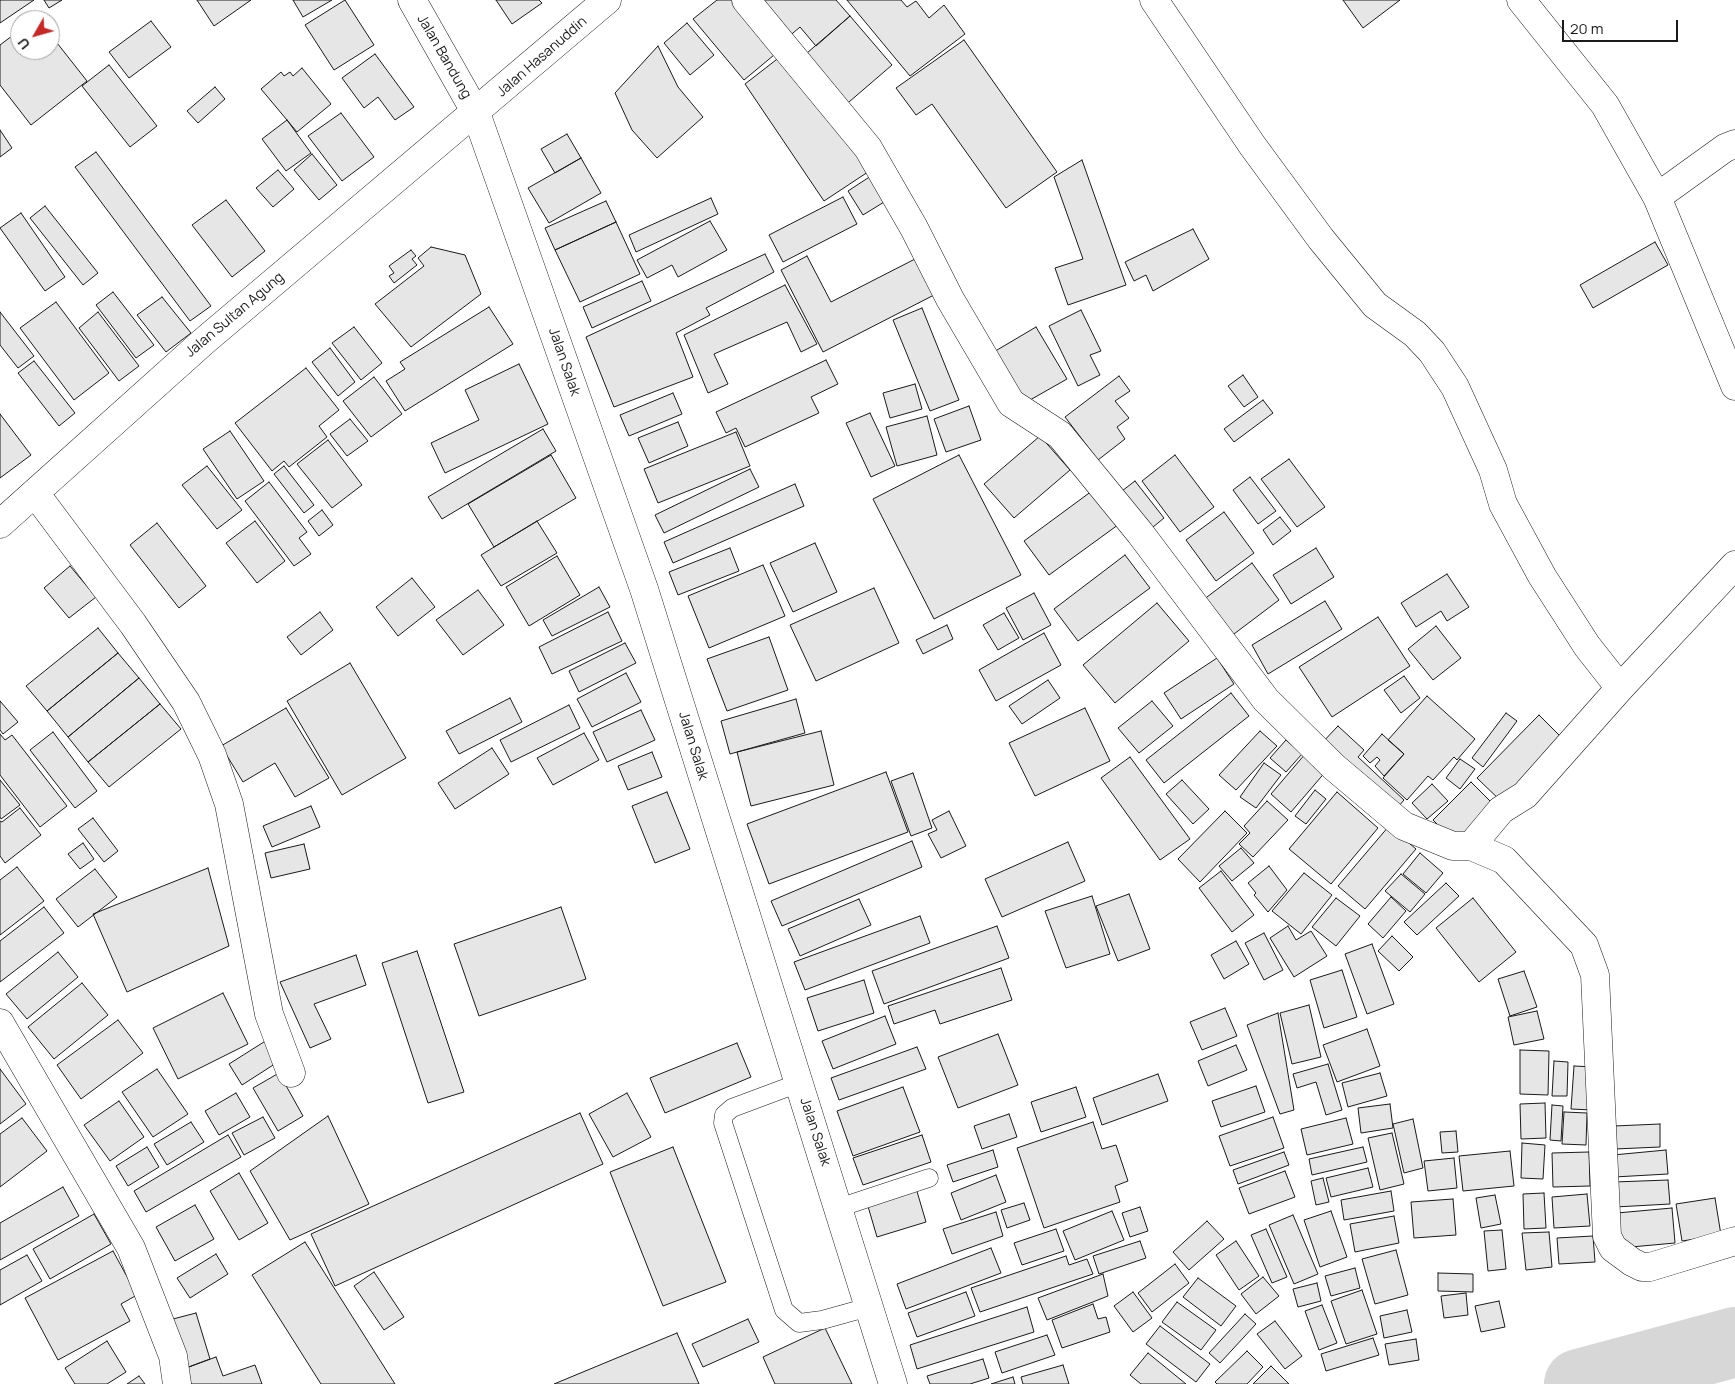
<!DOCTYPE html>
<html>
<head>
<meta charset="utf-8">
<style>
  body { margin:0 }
  #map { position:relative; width:1735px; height:1384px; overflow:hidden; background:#fff; font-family:Manrope,sans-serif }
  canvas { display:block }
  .north { position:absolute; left:10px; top:10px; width:50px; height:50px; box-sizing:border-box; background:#fff; border:1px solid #a3a3a3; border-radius:50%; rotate:232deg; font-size:14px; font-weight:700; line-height:20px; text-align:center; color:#1a1a1a }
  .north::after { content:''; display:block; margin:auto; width:18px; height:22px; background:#c62828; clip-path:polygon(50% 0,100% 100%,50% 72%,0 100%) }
  .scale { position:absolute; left:1562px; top:20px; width:116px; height:22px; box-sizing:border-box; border:2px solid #1a1a1a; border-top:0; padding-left:6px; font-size:15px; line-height:18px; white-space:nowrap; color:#1a1a1a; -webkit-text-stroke:4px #fff; paint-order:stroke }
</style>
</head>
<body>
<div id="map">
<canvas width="1735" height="1384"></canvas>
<div class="north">U</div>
<div class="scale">20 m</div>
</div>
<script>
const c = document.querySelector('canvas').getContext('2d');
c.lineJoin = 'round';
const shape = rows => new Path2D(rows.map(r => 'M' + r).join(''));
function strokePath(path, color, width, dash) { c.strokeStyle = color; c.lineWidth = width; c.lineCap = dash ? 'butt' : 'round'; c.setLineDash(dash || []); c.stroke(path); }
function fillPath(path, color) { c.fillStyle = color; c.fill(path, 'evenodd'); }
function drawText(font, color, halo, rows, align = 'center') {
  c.font = font + ' Manrope,sans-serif'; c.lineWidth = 4; c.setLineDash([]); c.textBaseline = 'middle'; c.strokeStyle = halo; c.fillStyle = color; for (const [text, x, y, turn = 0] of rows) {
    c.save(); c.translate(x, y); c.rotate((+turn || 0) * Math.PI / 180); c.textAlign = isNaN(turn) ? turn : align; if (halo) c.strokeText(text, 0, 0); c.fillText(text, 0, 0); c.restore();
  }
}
strokePath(shape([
  [1579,1384,1735,1342]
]), '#d7d7d7', 70);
const building = shape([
  [0,0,34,0,0,23,0,0],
  [44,0,62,0,49,8,44,0],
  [197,0,251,0,214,26,197,0],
  [293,0,332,0,303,17,293,0],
  [345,0,374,45,334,70,305,25,345,0],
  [496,0,539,0,542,3,512,24,496,0],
  [717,0,738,0,780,50,744,80,693,19,717,0],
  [753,0,836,0,850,16,816,46,800,27,786,39,753,0],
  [847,0,901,0,907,7,916,1,929,18,944,5,965,34,910,76,847,0],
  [1343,0,1400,0,1363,28,1343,0],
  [850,16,892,65,842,108,800,59,850,16],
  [151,21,171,47,129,78,109,52,151,21],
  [687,23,714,55,690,75,664,43,687,23],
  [20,30,20,50,50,50,50,34,87,81,31,125,0,85,0,45,20,30],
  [964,40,1057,172,1006,208,932,104,916,115,896,88,964,40],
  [658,46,678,87,703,117,657,158,632,130,615,93,658,46],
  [785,53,874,168,824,201,745,84,785,53],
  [375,54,414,107,395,120,378,97,364,108,342,78,375,54],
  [109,65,157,126,130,147,82,86,109,65],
  [302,68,331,104,297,132,261,89,281,72,284,76,290,72,293,76,302,68],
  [215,87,225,99,198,123,187,111,215,87],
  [341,113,374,157,342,181,308,136,341,113],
  [287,120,311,153,286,171,262,139,287,120],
  [0,130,12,148,0,157,0,130],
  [567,134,581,158,555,173,541,149,567,134],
  [96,152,211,306,190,321,75,167,96,152],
  [312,154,337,185,319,200,294,170,312,154],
  [581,158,601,193,549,223,528,188,581,158],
  [1082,160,1126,285,1068,305,1055,268,1083,259,1054,177,1082,160],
  [278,170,294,189,273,207,256,188,278,170],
  [874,174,889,199,863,215,848,191,874,174],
  [843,197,857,224,783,262,769,235,843,197],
  [711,198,718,214,636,252,629,235,711,198],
  [226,200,265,251,232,277,192,225,226,200],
  [606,201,616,222,555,250,545,228,606,201],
  [45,206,98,273,83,285,30,218,45,206],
  [21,213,65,277,45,291,0,228,21,213],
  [710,221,727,250,678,277,672,265,647,278,637,260,710,221],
  [616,222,640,274,580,302,555,250,616,222],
  [1193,229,1209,259,1153,291,1146,275,1134,281,1125,262,1193,229],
  [1655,242,1668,265,1593,308,1580,285,1655,242],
  [431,247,465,255,481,294,411,347,375,304,424,266,418,258,431,247],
  [411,250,416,256,412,259,417,265,394,283,389,276,394,273,389,266,411,250],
  [765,254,774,272,706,308,710,315,676,333,693,377,614,407,586,337,765,254],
  [807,256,831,302,915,259,934,295,823,352,781,270,807,256],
  [642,281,651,301,592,328,583,307,642,281],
  [785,285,817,344,801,352,787,322,714,354,728,384,708,393,684,335,785,285],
  [113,292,154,345,136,358,96,305,113,292],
  [162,297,191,333,166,352,137,315,162,297],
  [56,302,109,373,74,400,20,328,56,302],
  [489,307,513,344,405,411,386,381,405,369,400,362,489,307],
  [922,308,959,400,930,411,893,320,922,308],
  [1081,310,1101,351,1090,355,1100,375,1078,386,1049,326,1081,310],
  [0,312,34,356,18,368,0,345,0,312],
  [98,312,139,366,119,381,79,328,98,312],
  [354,327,382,363,361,380,332,343,354,327],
  [1036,327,1067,379,1023,404,992,353,1036,327],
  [330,348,355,382,338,396,312,362,330,348],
  [826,360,838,384,811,397,819,413,745,447,736,428,726,433,716,412,826,360],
  [34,361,75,413,59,426,18,373,34,361],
  [519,364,548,424,445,473,431,443,479,420,465,390,519,364],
  [306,368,339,410,319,426,327,437,289,467,284,461,272,471,235,423,306,368],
  [1243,375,1258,397,1244,407,1228,386,1243,375],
  [1119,376,1130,391,1115,401,1129,418,1117,427,1125,439,1098,460,1065,417,1119,376],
  [374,377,402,414,371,437,343,401,374,377],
  [915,384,922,409,890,418,883,393,915,384],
  [673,393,682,414,629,436,620,415,673,393],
  [1263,400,1273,413,1234,442,1224,429,1263,400],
  [969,406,981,440,946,452,934,419,969,406],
  [870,413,895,466,871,477,846,423,870,413],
  [0,414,31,455,0,478,0,414],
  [927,416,937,455,897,466,886,427,927,416],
  [350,419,368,441,347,456,330,434,350,419],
  [678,422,688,446,649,463,638,438,678,422],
  [543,429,556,451,442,519,428,497,543,429],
  [230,431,264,481,237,499,203,449,230,431],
  [736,432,750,466,658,503,644,469,736,432],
  [1040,436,1070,470,1014,518,984,484,1040,436],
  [328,440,362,485,332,508,297,464,328,440],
  [551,455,576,498,494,547,468,504,551,455],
  [959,455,1021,575,934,619,873,499,959,455],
  [1175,455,1214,507,1180,532,1142,481,1175,455],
  [1289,459,1325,507,1297,527,1261,479,1289,459],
  [207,466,242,510,217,529,182,485,207,466],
  [284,466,314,505,304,513,274,474,284,466],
  [750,469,759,487,664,533,655,515,750,469],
  [1250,477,1276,511,1258,524,1233,490,1250,477],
  [1135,481,1164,518,1147,532,1118,494,1135,481],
  [269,482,307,532,299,538,311,554,294,566,245,501,269,482],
  [795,484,804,506,673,563,664,542,795,484],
  [1096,488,1122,522,1049,575,1024,541,1096,488],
  [322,510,333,525,319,536,308,521,322,510],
  [1224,512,1254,553,1216,581,1186,540,1224,512],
  [1280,517,1291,531,1273,545,1263,530,1280,517],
  [255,521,285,561,257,583,226,543,255,521],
  [537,521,557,553,501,586,481,555,537,521],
  [157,523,206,586,179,608,130,545,157,523],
  [815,543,837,592,793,612,770,563,815,543],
  [730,548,739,571,678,595,669,572,730,548],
  [1316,548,1334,577,1291,604,1273,575,1316,548],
  [1125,555,1150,588,1078,641,1054,609,1125,555],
  [557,556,580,595,529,626,506,587,557,556],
  [1252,563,1279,600,1230,637,1203,600,1252,563],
  [763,565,785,616,709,648,688,596,763,565],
  [70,566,96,597,69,618,44,588,70,566],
  [1447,574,1469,607,1447,621,1441,611,1416,627,1401,603,1447,574],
  [412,578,435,607,398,636,376,607,412,578],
  [599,587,610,607,552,636,543,620,599,587],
  [874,588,899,643,816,681,790,625,874,588],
  [478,590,504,625,463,655,436,620,478,590],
  [1034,593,1051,625,1023,640,1006,608,1034,593],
  [1325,601,1342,629,1268,674,1252,645,1325,601],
  [1157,603,1189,641,1115,703,1083,665,1157,603],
  [320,612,333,630,301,655,287,637,320,612],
  [608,612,622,641,552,674,539,647,608,612],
  [1004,613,1019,638,998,650,983,625,1004,613],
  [1378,617,1410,666,1332,717,1299,667,1378,617],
  [947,625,953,639,923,654,916,640,947,625],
  [1436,626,1461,658,1433,680,1408,649,1436,626],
  [98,628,118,653,47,711,26,686,98,628],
  [1044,633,1061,665,996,701,979,670,1044,633],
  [769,637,788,690,727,711,707,659,769,637],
  [625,643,636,663,579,692,569,671,625,643],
  [118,653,139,678,68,737,47,711,118,653],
  [1217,658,1234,684,1181,719,1164,693,1217,658],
  [350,663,406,758,342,795,287,701,350,663],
  [626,673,641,702,592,727,577,699,626,673],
  [1404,676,1420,698,1401,713,1384,690,1404,676],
  [139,678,160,704,88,762,68,737,139,678],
  [1048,680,1060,698,1022,724,1009,706,1048,680],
  [1231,693,1249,716,1164,783,1146,760,1231,693],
  [1427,696,1475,739,1457,760,1454,757,1433,780,1428,776,1407,800,1383,778,1404,754,1388,740,1427,696],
  [510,698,522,722,459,754,446,731,510,698],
  [796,699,805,733,730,754,721,721,796,699],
  [0,701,18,722,3,734,0,730,0,701],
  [1152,701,1173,726,1139,753,1118,728,1152,701],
  [160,704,181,729,109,787,88,762,160,704],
  [569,705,580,728,511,762,500,740,569,705],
  [286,708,329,778,295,797,275,763,243,782,221,746,286,708],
  [1085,708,1110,761,1035,796,1009,743,1085,708],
  [641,710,655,740,607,762,593,732,641,710],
  [1506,713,1517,721,1483,767,1472,758,1506,713],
  [1539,715,1567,743,1505,805,1477,778,1539,715],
  [1338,726,1364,750,1358,757,1404,800,1393,813,1320,745,1338,726],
  [821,731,834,785,751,806,737,752,821,731],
  [1260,731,1277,746,1236,790,1219,775,1260,731],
  [53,732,97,791,75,808,30,750,53,732],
  [584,733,599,760,553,785,537,758,584,733],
  [0,734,5,740,12,735,67,806,40,827,0,775,0,734],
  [1382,734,1404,754,1384,776,1375,766,1380,760,1377,757,1370,763,1363,756,1382,734],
  [1286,740,1302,754,1286,772,1270,758,1286,740],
  [492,748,509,774,455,809,438,783,492,748],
  [652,752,662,777,628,790,618,766,652,752],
  [1306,753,1327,770,1291,812,1271,794,1306,753],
  [1130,757,1190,839,1160,860,1101,778,1130,757],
  [1460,759,1475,769,1460,789,1446,778,1460,759],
  [1264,763,1281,775,1256,808,1240,797,1264,763],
  [886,772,908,832,769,884,747,824,886,772],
  [913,773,932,828,911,836,891,781,913,773],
  [0,780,20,805,1,819,0,817,0,780],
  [1182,780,1209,809,1193,824,1166,794,1182,780],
  [1471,782,1495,806,1457,844,1433,820,1471,782],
  [1432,784,1448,801,1427,819,1412,803,1432,784],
  [1315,790,1326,799,1306,824,1295,816,1315,790],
  [667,792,690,849,655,863,632,806,667,792],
  [1337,792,1378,828,1331,884,1289,849,1337,792],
  [1267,801,1288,820,1253,857,1239,844,1250,833,1244,826,1267,801],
  [311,806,320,827,272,847,263,826,311,806],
  [20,808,41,835,5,863,0,856,0,821,2,822,20,808],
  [949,811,966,846,941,858,928,834,937,830,932,820,949,811],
  [1225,811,1247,833,1200,882,1178,859,1225,811],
  [93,818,118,851,104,862,78,829,93,818],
  [1389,826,1416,849,1365,909,1338,886,1389,826],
  [912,841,922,867,782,926,771,901,912,841],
  [1068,842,1085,881,1002,917,985,879,1068,842],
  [83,843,94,859,80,869,68,854,83,843],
  [304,844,310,869,271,878,265,853,304,844],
  [1241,848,1254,863,1232,881,1219,866,1241,848],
  [1420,853,1443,873,1426,893,1403,874,1420,853],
  [1269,866,1287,890,1268,912,1254,895,1256,893,1248,883,1269,866],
  [17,867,44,901,0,935,0,880,17,867],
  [208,868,229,946,127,992,93,914,208,868],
  [95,869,117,897,78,927,56,899,95,869],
  [1221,871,1254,915,1232,932,1199,888,1221,871],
  [1304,873,1332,895,1301,934,1272,911,1304,873],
  [1401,874,1425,894,1410,912,1385,891,1401,874],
  [1446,883,1459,896,1417,935,1404,922,1446,883],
  [1129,894,1150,949,1118,961,1096,906,1129,894],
  [1092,896,1110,954,1066,968,1045,911,1092,896],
  [1391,897,1406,911,1383,938,1368,924,1391,897],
  [1336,898,1360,916,1336,946,1312,927,1336,898],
  [1473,898,1516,952,1479,982,1436,928,1473,898],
  [859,899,871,925,800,956,788,929,859,899],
  [44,907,64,933,0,982,0,941,44,907],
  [561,907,586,979,479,1016,454,944,561,907],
  [920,916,930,943,805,990,794,962,920,916],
  [997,926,1009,958,884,1004,872,971,997,926],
  [1288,926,1296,940,1311,931,1327,956,1294,977,1270,938,1288,926],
  [1264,933,1283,970,1264,980,1245,943,1264,933],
  [1392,936,1413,957,1399,971,1378,951,1392,936],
  [1236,941,1249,964,1224,979,1211,955,1236,941],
  [1372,944,1394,1004,1367,1014,1345,954,1372,944],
  [417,951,464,1092,428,1103,382,963,417,951],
  [58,952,78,977,27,1019,6,994,58,952],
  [356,955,366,985,314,1004,331,1039,310,1048,280,982,356,955],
  [1001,968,1012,1000,940,1024,935,1010,894,1024,888,1006,1001,968],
  [1342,970,1357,1017,1324,1028,1310,980,1342,970],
  [1524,971,1537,1007,1510,1016,1498,979,1524,971],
  [864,980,874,1013,818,1031,807,998,864,980],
  [82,983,108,1015,54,1059,28,1027,82,983],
  [223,993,248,1044,178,1079,153,1028,223,993],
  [1309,1005,1321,1057,1292,1064,1280,1013,1309,1005],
  [1225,1008,1237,1036,1202,1050,1190,1022,1225,1008],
  [1537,1011,1544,1039,1514,1045,1508,1017,1537,1011],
  [1278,1013,1294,1110,1280,1114,1247,1025,1278,1013],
  [885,1016,896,1044,833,1069,822,1041,885,1016],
  [118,1020,143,1053,81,1099,57,1065,118,1020],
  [1367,1029,1380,1066,1337,1082,1323,1045,1367,1029],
  [998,1034,1018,1085,958,1108,938,1057,998,1034],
  [267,1040,281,1060,242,1085,229,1064,267,1040],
  [737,1043,751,1077,665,1113,650,1078,737,1043],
  [1236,1045,1247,1070,1208,1086,1198,1061,1236,1045],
  [917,1047,926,1069,839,1100,831,1078,917,1047],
  [1520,1050,1549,1051,1548,1095,1520,1094,1520,1050],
  [1554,1061,1568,1062,1567,1096,1552,1096,1554,1061],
  [1328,1064,1342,1110,1326,1115,1316,1082,1297,1088,1293,1074,1328,1064],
  [1574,1066,1595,1067,1592,1110,1571,1109,1574,1066],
  [0,1069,26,1104,0,1124,0,1069],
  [157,1069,188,1114,153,1137,122,1092,157,1069],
  [279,1073,303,1116,278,1131,253,1088,279,1073],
  [1380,1073,1387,1096,1348,1107,1342,1083,1380,1073],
  [1158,1074,1168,1101,1102,1125,1093,1098,1158,1074],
  [1256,1086,1265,1112,1221,1127,1212,1101,1256,1086],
  [903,1087,920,1132,853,1156,837,1111,903,1087],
  [1076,1087,1086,1117,1041,1132,1031,1102,1076,1087],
  [236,1093,250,1117,219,1135,205,1111,236,1093],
  [627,1093,651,1137,613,1157,589,1114,627,1093],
  [119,1101,144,1137,110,1161,84,1125,119,1101],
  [1545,1103,1546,1138,1521,1139,1520,1104,1545,1103],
  [1390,1104,1393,1128,1361,1133,1358,1108,1390,1104],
  [1552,1105,1563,1106,1561,1141,1550,1140,1552,1105],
  [1564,1112,1587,1113,1586,1145,1562,1144,1564,1112],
  [580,1113,603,1164,335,1286,311,1234,580,1113],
  [1009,1114,1017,1137,982,1149,974,1126,1009,1114],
  [328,1116,369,1204,290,1240,250,1171,328,1116],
  [263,1117,275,1138,244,1155,232,1133,263,1117],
  [1273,1117,1284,1148,1230,1166,1219,1136,1273,1117],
  [22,1118,47,1151,0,1187,0,1134,22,1118],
  [1346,1118,1353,1144,1307,1155,1301,1129,1346,1118],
  [1413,1119,1423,1168,1404,1173,1393,1124,1413,1119],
  [191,1122,204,1142,167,1165,154,1144,191,1122],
  [1093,1122,1102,1149,1116,1145,1128,1181,1115,1186,1120,1202,1044,1228,1017,1148,1093,1122],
  [1660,1124,1660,1147,1615,1149,1614,1126,1660,1124],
  [1456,1131,1458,1152,1442,1153,1440,1132,1456,1131],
  [1392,1133,1404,1184,1380,1190,1368,1138,1392,1133],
  [228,1135,241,1157,146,1212,134,1191,228,1135],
  [922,1135,931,1162,863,1185,853,1158,922,1135],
  [1522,1143,1545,1145,1543,1179,1521,1178,1522,1143],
  [147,1147,159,1167,128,1186,116,1166,147,1147],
  [673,1147,726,1282,663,1306,610,1172,673,1147],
  [1363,1147,1367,1162,1312,1175,1309,1159,1363,1147],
  [993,1150,998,1167,953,1182,947,1165,993,1150],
  [1666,1150,1668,1174,1614,1177,1613,1155,1666,1150],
  [1510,1151,1514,1186,1463,1191,1459,1156,1510,1151],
  [1284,1152,1289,1165,1238,1184,1233,1170,1284,1152],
  [1589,1152,1590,1186,1553,1187,1552,1153,1589,1152],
  [1454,1158,1457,1188,1428,1191,1424,1161,1454,1158],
  [1368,1168,1373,1187,1331,1197,1326,1178,1368,1168],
  [1285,1171,1295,1197,1249,1214,1239,1188,1285,1171],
  [239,1173,268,1223,239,1240,210,1191,239,1173],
  [996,1175,1006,1202,961,1220,951,1193,996,1175],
  [1323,1178,1329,1202,1316,1205,1311,1181,1323,1178],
  [1668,1180,1670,1204,1615,1207,1614,1182,1668,1180],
  [63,1187,79,1216,0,1260,0,1223,63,1187],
  [916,1188,926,1222,877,1237,867,1203,916,1188],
  [1391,1191,1394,1211,1344,1220,1341,1200,1391,1191],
  [1544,1193,1546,1228,1524,1229,1523,1194,1544,1193],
  [1587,1194,1590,1226,1554,1228,1552,1197,1587,1194],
  [1495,1195,1501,1224,1481,1228,1476,1198,1495,1195],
  [1715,1198,1721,1235,1682,1241,1676,1204,1715,1198],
  [1453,1199,1456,1235,1414,1238,1411,1202,1453,1199],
  [1024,1203,1030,1220,1007,1228,1001,1210,1024,1203],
  [195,1205,214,1239,175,1261,156,1227,195,1205],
  [1140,1207,1148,1231,1130,1237,1122,1213,1140,1207],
  [1672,1208,1675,1243,1620,1248,1617,1213,1672,1208],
  [1112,1211,1124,1240,1075,1260,1063,1231,1112,1211],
  [1331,1211,1347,1257,1320,1267,1304,1220,1331,1211],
  [996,1212,1003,1236,952,1254,943,1229,996,1212],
  [94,1214,111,1244,50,1279,33,1249,94,1214],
  [1293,1215,1318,1274,1294,1284,1269,1225,1293,1215],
  [1394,1216,1399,1243,1355,1252,1350,1224,1394,1216],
  [1207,1221,1224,1239,1189,1270,1173,1252,1207,1221],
  [1056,1229,1064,1251,1022,1265,1014,1243,1056,1229],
  [1266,1229,1287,1277,1272,1283,1251,1235,1266,1229],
  [1502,1230,1506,1269,1488,1271,1484,1231,1502,1230],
  [1549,1232,1552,1267,1526,1270,1522,1233,1549,1232],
  [1593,1236,1595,1262,1559,1264,1557,1238,1593,1236],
  [1140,1241,1146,1258,1099,1274,1093,1256,1140,1241],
  [1236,1241,1259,1276,1239,1290,1216,1255,1236,1241],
  [305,1242,395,1384,321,1384,252,1275,305,1242],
  [991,1248,1001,1273,906,1309,897,1284,991,1248],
  [1396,1250,1408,1295,1375,1304,1362,1259,1396,1250],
  [113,1251,137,1295,121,1304,130,1321,58,1360,25,1298,113,1251],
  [216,1254,228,1274,190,1298,177,1278,216,1254],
  [27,1255,42,1281,0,1305,0,1270,27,1255],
  [1066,1256,1069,1265,1087,1259,1093,1274,980,1312,971,1288,1066,1256],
  [1175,1264,1189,1283,1152,1312,1138,1293,1175,1264],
  [1355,1268,1360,1288,1331,1296,1325,1276,1355,1268],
  [374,1272,404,1317,384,1330,354,1286,374,1272],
  [1438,1273,1473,1274,1473,1292,1438,1291,1438,1273],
  [1103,1274,1108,1296,1047,1320,1038,1298,1103,1274],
  [1263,1277,1279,1296,1256,1314,1241,1294,1263,1277],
  [1198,1278,1236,1306,1221,1326,1183,1297,1198,1278],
  [1317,1283,1321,1301,1298,1307,1293,1289,1317,1283],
  [1362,1290,1377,1334,1346,1344,1331,1301,1362,1290],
  [966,1292,975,1316,917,1337,908,1313,966,1292],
  [1133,1292,1152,1318,1133,1332,1114,1306,1133,1292],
  [1466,1293,1468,1315,1444,1318,1441,1296,1466,1293],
  [1499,1301,1505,1327,1481,1332,1475,1306,1499,1301],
  [1177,1302,1216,1330,1201,1350,1162,1322,1177,1302],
  [1093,1304,1098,1319,1106,1317,1110,1332,1062,1348,1052,1320,1093,1304],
  [1322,1305,1337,1343,1319,1350,1305,1311,1322,1305],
  [1027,1307,1034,1332,917,1369,910,1345,1027,1307],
  [1407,1310,1412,1332,1384,1338,1380,1316,1407,1310],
  [196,1313,210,1359,186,1368,173,1319,196,1313],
  [1245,1314,1256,1324,1220,1363,1209,1353,1245,1314],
  [748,1319,759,1342,703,1367,692,1344,748,1319],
  [1275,1321,1302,1356,1285,1369,1257,1334,1275,1321],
  [1160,1326,1210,1364,1196,1382,1146,1344,1160,1326],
  [825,1328,852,1384,775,1384,763,1357,825,1328],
  [677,1333,699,1384,554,1384,677,1333],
  [1047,1335,1055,1355,1002,1373,995,1352,1047,1335],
  [1373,1338,1379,1355,1326,1371,1321,1354,1373,1338],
  [1416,1339,1419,1360,1389,1365,1385,1344,1416,1339],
  [107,1341,126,1372,107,1384,75,1384,65,1368,107,1341],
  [1247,1351,1263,1367,1247,1384,1217,1384,1215,1382,1247,1351],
  [1148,1353,1186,1384,1141,1384,1130,1375,1148,1353],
  [216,1357,223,1376,255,1365,262,1384,191,1384,186,1368,216,1357],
  [983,1359,989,1378,970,1384,930,1384,927,1376,983,1359],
  [1063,1365,1069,1384,1023,1384,1021,1377,1063,1365],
  [1271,1366,1289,1384,1253,1384,1271,1366],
  [139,1376,145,1384,127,1384,139,1376],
  [1013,1377,1015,1384,991,1384,1013,1377]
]);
fillPath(building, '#e6e6e6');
strokePath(building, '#1a1a1a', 1);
const service = shape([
  [799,1083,732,1108,724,1115,723,1123,784,1310,799,1323,822,1320,869,1307],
  [838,1208,929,1178]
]);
const minor = shape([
  [746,0,868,148,914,228,950,299,1011,403,1060,435,1140,533,1266,700,1334,767,1404,826,1453,846,1471,846,1504,860,1584,945,1595,975,1607,1236,1613,1248,1632,1262,1642,1267,1650,1267,1735,1241],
  [1154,0,1252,145,1321,239,1375,305,1415,334,1432,352,1455,387,1493,470,1503,504,1542,576,1587,646,1620,688],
  [1521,0,1605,105,1657,197],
  [1735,144,1725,148,1657,197,1735,386],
  [35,493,133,624,186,702,212,755,229,804,269,1014,291,1073],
  [1471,846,1501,810,1525,795,1620,688,1735,565],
  [0,1023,131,1248,173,1356,177,1384]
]);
const secondary = shape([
  [412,0,476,113,644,589,893,1384]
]);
const primary = shape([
  [0,524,203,342,607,0]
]);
strokePath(service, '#1a1a1a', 19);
strokePath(minor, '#1a1a1a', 29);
strokePath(secondary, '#1a1a1a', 29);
strokePath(primary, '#1a1a1a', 29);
strokePath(service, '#fff', 18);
strokePath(minor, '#fff', 28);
strokePath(secondary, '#fff', 28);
strokePath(primary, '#fff', 28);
drawText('14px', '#1a1a1a', '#fff', [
  ["Jalan Bandung",444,57,60],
  ["Jalan Hasanuddin",542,57,-41],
  ["Jalan Sultan Agung",235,315,-40],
  ["Jalan Salak",564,362,71],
  ["Jalan Salak",693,746,73],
  ["Jalan Salak",815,1132,72]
]);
</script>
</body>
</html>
